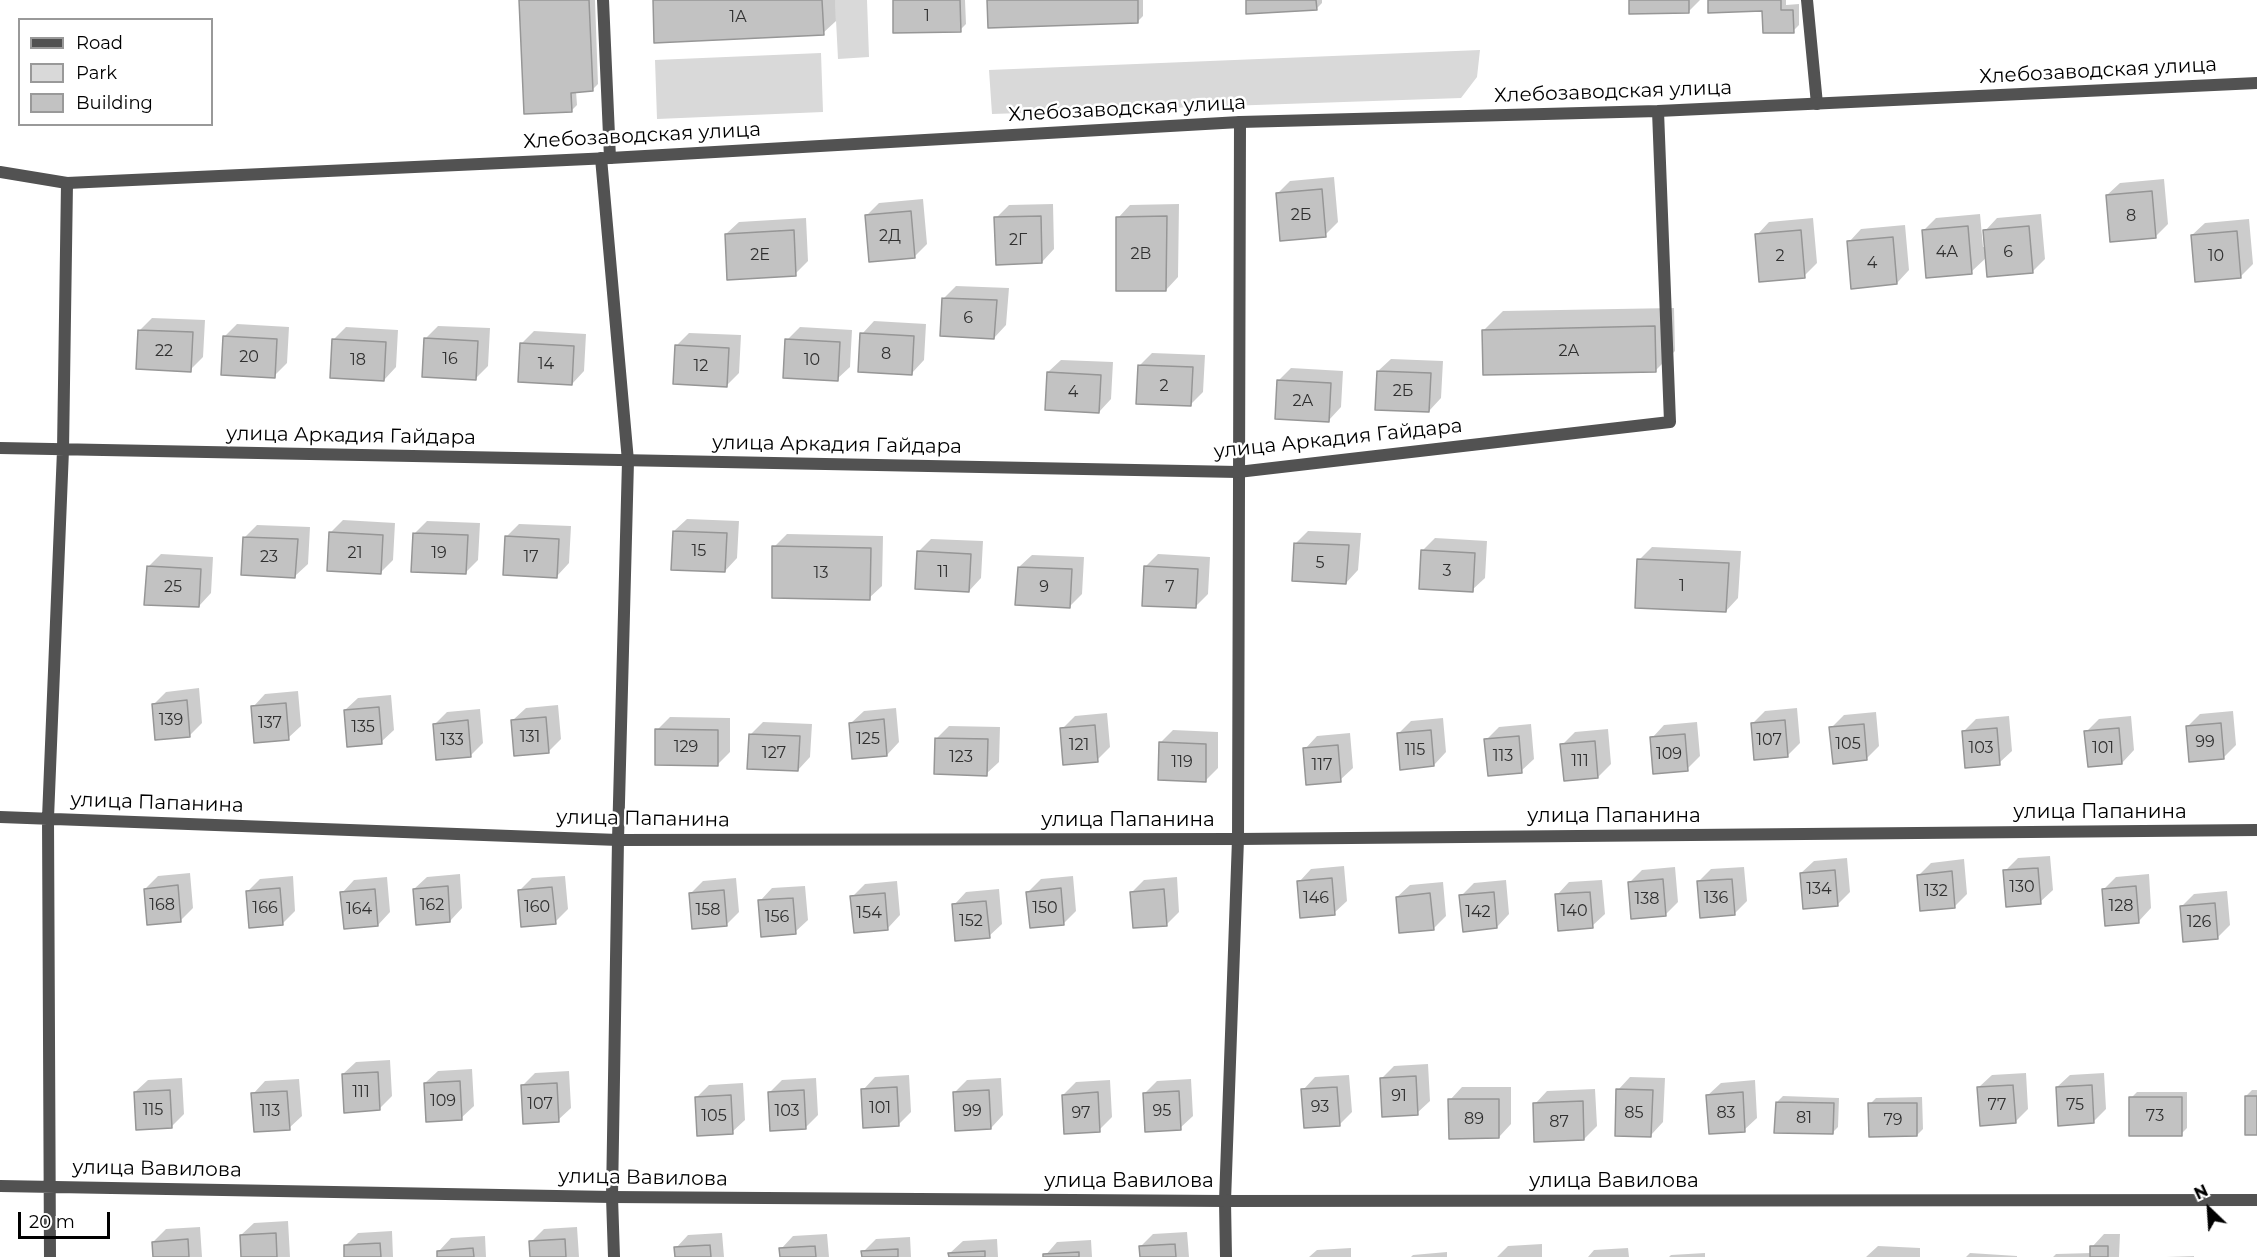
<!DOCTYPE html>
<html>
<head>
<meta charset="utf-8">
<style>
  body { margin:0 }
  #map { position:relative; width:2257px; height:1257px; overflow:hidden; background:#fff; font-family:Montserrat,sans-serif }
  canvas { display:block }
  .legend { position:absolute; left:18px; top:18px; width:195px; height:108px; box-sizing:border-box; background:#fff; border:2px solid #999; margin:0; padding:8px 10px; list-style:none; font-size:18px; color:#000 }
  .legend li { display:flex; align-items:center; gap:12px; height:30px }
  .legend b { width:30px; border:2px solid #999 }
  .north { position:absolute; left:2179px; top:1179px; width:60px; height:60px; -webkit-text-stroke:4px #fff; paint-order:stroke; rotate:335deg; font-size:16px; font-weight:700; line-height:24px; text-align:center; color:#000 }
  .north::after { content:''; display:block; margin:auto; width:21px; height:27px; background:#000; clip-path:polygon(50% 0,100% 100%,50% 72%,0 100%) }
  .scale { position:absolute; left:18px; top:1212px; width:92px; height:27px; box-sizing:border-box; border:3px solid #000; border-top:0; padding-left:8px; font-size:18px; line-height:21px; white-space:nowrap; color:#000; -webkit-text-stroke:4px #fff; paint-order:stroke }
</style>
</head>
<body>
<div id="map">
<canvas width="2257" height="1257"></canvas>
<ul class="legend">
<li><b style="height:8px;background:#525252"></b>Road</li>
<li><b style="height:16px;background:#d9d9d9"></b>Park</li>
<li><b style="height:16px;background:#c2c2c2"></b>Building</li>
</ul>
<div class="north">N</div>
<div class="scale">20 m</div>
</div>
<script>
const c = document.querySelector('canvas').getContext('2d');
c.lineJoin = 'round';
function fillPath(path, color) { c.fillStyle = color; c.fill(path, 'evenodd'); }
const shape = rows => new Path2D(rows.map(r => 'M' + r).join(''));
function strokePath(path, color, width, dash) { c.strokeStyle = color; c.lineWidth = width; c.lineCap = dash ? 'butt' : 'round'; c.setLineDash(dash || []); c.stroke(path); }
function drawText(font, color, halo, rows, align = 'center') {
  c.font = font + ' Montserrat,sans-serif'; c.lineWidth = 5; c.setLineDash([]); c.textBaseline = 'middle'; c.strokeStyle = halo; c.fillStyle = color; for (const [text, x, y, turn = 0] of rows) {
    c.save(); c.translate(x, y); c.rotate((+turn || 0) * Math.PI / 180); c.textAlign = isNaN(turn) ? turn : align; if (halo) c.strokeText(text, 0, 0); c.fillText(text, 0, 0); c.restore();
  }
}
fillPath(shape([
  [835,0,867,0,869,57,838,59],
  [1480,50,1477,77,1461,98,992,114,989,70],
  [821,53,823,112,657,119,655,60]
]), '#d9d9d9');
fillPath(shape([
  [521,0,595,0,598,84,592,90,576,91,577,105,571,111],
  [654,0,835,0,836,21,823,33],
  [894,0,965,0,966,24,960,30],
  [989,0,1143,0,1143,16,1137,22],
  [1247,0,1322,0,1322,3,1316,9],
  [1631,0,1700,0,1688,12],
  [1709,0,1786,0,1786,5,1799,4,1799,25,1793,31,1764,10],
  [1334,177,1338,222,1325,235,1277,194,1290,181],
  [2164,179,2168,224,2155,237,2107,195,2120,183],
  [923,199,927,244,914,257,867,215,879,203],
  [1053,204,1054,249,1042,262,996,218,1009,205],
  [1179,204,1178,277,1166,290,1118,218,1130,205],
  [1980,214,1983,247,1986,247,1985,231,1997,218,2041,214,2045,259,2032,272,1987,257,1971,272,1923,231,1936,218],
  [806,218,808,261,795,274,726,234,739,222],
  [1813,218,1817,263,1804,276,1757,235,1769,222],
  [2249,219,2253,264,2240,277,2192,235,2205,223],
  [1905,225,1909,270,1897,283,1849,242,1861,229],
  [956,286,1009,288,1006,325,994,338,944,298],
  [1674,308,1675,351,1656,370,1484,330,1503,311],
  [152,318,205,320,203,357,190,370,140,330],
  [874,321,926,324,924,360,912,373,862,334],
  [237,324,289,327,287,363,274,376,224,337],
  [438,326,490,328,488,366,476,378,425,339],
  [346,327,398,330,396,367,384,380,333,340],
  [800,327,852,330,850,367,837,379,787,340],
  [534,331,586,334,584,371,572,384,521,344],
  [689,333,741,335,739,373,727,385,676,346],
  [1152,353,1205,355,1203,392,1190,405,1140,365],
  [1391,359,1443,361,1441,398,1429,411,1378,371],
  [1061,360,1113,362,1111,399,1099,412,1048,372],
  [1291,368,1343,371,1341,407,1329,420,1278,381],
  [687,519,739,521,737,558,725,571,674,531],
  [343,520,395,523,393,560,380,573,330,533],
  [427,521,480,523,478,560,465,573,415,533],
  [519,524,571,526,569,563,557,576,506,537],
  [257,525,310,527,308,564,295,576,245,537],
  [1308,531,1361,533,1358,570,1346,583,1296,543],
  [787,534,883,536,882,586,869,598,774,547],
  [1435,538,1487,541,1485,578,1472,590,1422,551],
  [931,539,983,541,981,578,969,591,918,552],
  [1652,547,1741,551,1738,598,1726,611,1639,560],
  [161,554,213,557,211,593,199,606,148,567],
  [1158,554,1210,557,1208,594,1195,607,1145,567],
  [1032,555,1084,557,1082,594,1069,607,1019,567],
  [199,688,202,723,189,736,154,704,166,692],
  [298,691,301,726,288,738,253,707,265,694],
  [391,695,394,730,381,742,345,710,358,698],
  [558,705,561,739,548,752,513,720,526,708],
  [896,708,899,742,887,755,851,723,864,711],
  [1797,708,1800,743,1788,755,1752,724,1765,711],
  [480,709,483,743,470,756,435,724,447,712],
  [2233,711,2236,745,2223,758,2188,726,2200,714],
  [1876,712,1879,746,1866,759,1831,728,1844,715],
  [1107,713,1110,747,1097,760,1062,729,1075,716],
  [2009,716,2012,751,1999,763,1963,732,1976,719],
  [2131,716,2134,750,2122,763,2086,732,2099,719],
  [670,717,730,718,730,752,717,765,657,730],
  [1443,718,1446,752,1434,765,1398,734,1411,721],
  [763,722,812,724,810,757,798,770,750,735],
  [1697,722,1700,756,1687,769,1652,738,1664,725],
  [1531,724,1534,759,1521,771,1486,740,1499,727],
  [949,726,1000,727,999,762,986,774,937,738],
  [1608,729,1611,764,1598,777,1562,745,1575,732],
  [1173,730,1218,732,1218,768,1206,780,1160,743],
  [1350,733,1353,768,1340,780,1305,749,1317,736],
  [2050,856,2053,890,2040,902,2005,871,2018,858],
  [1847,858,1850,892,1837,905,1801,873,1814,861],
  [1964,859,1967,894,1954,907,1919,875,1931,863],
  [1344,866,1347,901,1334,913,1299,882,1311,869],
  [1675,867,1678,902,1666,914,1629,883,1642,870],
  [1744,867,1747,901,1734,914,1698,882,1711,869],
  [190,873,193,908,181,920,145,889,158,876],
  [460,874,462,908,450,921,414,889,427,877],
  [2149,874,2151,908,2139,921,2103,890,2116,877],
  [293,876,295,911,283,923,247,892,260,879],
  [565,876,568,909,555,922,519,891,532,878],
  [1073,876,1076,911,1064,923,1028,892,1041,879],
  [387,877,390,912,378,925,342,893,354,880],
  [1177,877,1179,912,1167,924,1131,893,1144,880],
  [736,878,739,912,726,925,691,893,703,881],
  [1506,880,1509,914,1497,927,1461,896,1474,883],
  [1602,880,1605,914,1592,926,1557,895,1569,882],
  [897,881,900,915,888,928,852,897,865,884],
  [1443,882,1446,916,1433,929,1397,897,1410,885],
  [805,886,808,920,795,932,760,901,772,888],
  [999,889,1002,924,989,936,954,905,966,892],
  [2227,891,2230,925,2217,938,2182,906,2194,894],
  [390,1060,392,1096,379,1109,343,1074,356,1062],
  [1428,1064,1430,1101,1417,1113,1381,1079,1394,1066],
  [472,1069,474,1106,461,1118,425,1083,438,1071],
  [569,1071,571,1108,558,1120,522,1086,535,1073],
  [2026,1073,2028,1109,2015,1122,1979,1087,1992,1075],
  [2104,1073,2106,1109,2093,1122,2057,1087,2070,1075],
  [909,1075,911,1112,899,1124,863,1090,875,1077],
  [1349,1075,1352,1112,1339,1125,1303,1090,1315,1077],
  [1630,1077,1665,1078,1663,1122,1651,1135,1618,1090],
  [182,1078,184,1114,171,1127,135,1092,148,1080],
  [816,1078,818,1115,806,1127,769,1093,782,1080],
  [1001,1078,1003,1115,991,1128,954,1093,967,1080],
  [299,1079,302,1116,289,1128,253,1094,265,1081],
  [1191,1079,1193,1116,1180,1128,1144,1094,1157,1081],
  [1110,1080,1112,1117,1099,1130,1063,1095,1076,1082],
  [1755,1080,1757,1118,1744,1130,1708,1095,1721,1083],
  [743,1083,745,1120,732,1132,696,1098,709,1085],
  [1462,1087,1511,1087,1511,1124,1499,1137,1450,1100],
  [1595,1089,1597,1126,1584,1139,1535,1104,1547,1091],
  [2252,1090,2257,1090,2257,1134,2246,1096],
  [2137,1092,2187,1092,2187,1128,2181,1134,2131,1098],
  [1783,1096,1839,1098,1838,1127,1832,1133,1777,1102],
  [1922,1097,1923,1129,1917,1135,1870,1104,1876,1098],
  [288,1221,290,1257,242,1257,241,1235,254,1223],
  [200,1227,202,1257,154,1257,153,1242,166,1229],
  [577,1227,579,1257,532,1257,531,1242,544,1229],
  [392,1231,393,1257,346,1257,345,1246,358,1233],
  [1187,1232,1189,1257,1141,1257,1141,1246,1153,1234],
  [722,1233,724,1257,676,1257,676,1248,688,1235],
  [827,1234,829,1257,781,1257,781,1249,793,1236],
  [2104,1234,2120,1234,2119,1257,2053,1257,2056,1254,2092,1253,2092,1247],
  [485,1236,486,1257,439,1257,439,1251,451,1238],
  [910,1237,911,1257,863,1257,863,1252,876,1239],
  [997,1239,998,1257,950,1257,950,1253,963,1241],
  [1091,1240,1092,1257,1044,1257,1057,1242],
  [1542,1244,1542,1257,1497,1257,1508,1246],
  [1878,1246,1920,1248,1920,1257,1866,1257],
  [1351,1248,1351,1257,1309,1257,1317,1250],
  [1628,1248,1629,1257,1588,1257,1594,1250],
  [1447,1252,1447,1257,1411,1257,1413,1255],
  [1705,1253,1705,1257,1669,1257,1671,1255],
  [1970,1253,2017,1256,2017,1257,1966,1257],
  [2194,1256,2194,1257,2166,1257]
]), '#0003');
const building = shape([
  [519,0,589,0,593,91,571,93,572,112,524,114,519,0],
  [653,0,822,0,824,35,654,43,653,0],
  [893,0,960,0,961,32,893,33,893,0],
  [987,0,1138,0,1138,23,988,28,987,0],
  [1246,0,1316,0,1317,10,1246,14,1246,0],
  [1629,0,1689,0,1689,13,1629,14,1629,0],
  [1708,0,1781,0,1781,10,1793,10,1794,33,1763,33,1762,11,1708,13,1708,0],
  [1322,189,1326,237,1280,241,1276,193,1322,189],
  [2152,191,2156,238,2110,242,2106,195,2152,191],
  [911,211,915,258,869,262,865,215,911,211],
  [1041,216,1042,263,996,265,994,217,1041,216],
  [1167,216,1166,291,1116,291,1116,217,1167,216],
  [1968,226,1972,274,1926,278,1922,230,1968,226],
  [2029,226,2033,273,1987,277,1983,230,2029,226],
  [794,230,796,276,727,280,725,234,794,230],
  [1801,230,1805,278,1759,282,1755,234,1801,230],
  [2237,231,2241,278,2195,282,2191,235,2237,231],
  [1893,237,1897,284,1851,289,1847,241,1893,237],
  [942,298,997,300,994,339,940,336,942,298],
  [1655,326,1656,372,1483,375,1482,330,1655,326],
  [138,330,193,332,191,372,136,369,138,330],
  [860,333,914,336,912,375,858,372,860,333],
  [223,336,277,339,275,378,221,375,223,336],
  [424,338,478,341,476,380,422,377,424,338],
  [332,339,386,342,384,381,330,378,332,339],
  [785,339,840,342,838,381,783,378,785,339],
  [520,343,574,346,572,385,518,382,520,343],
  [675,345,729,348,727,387,673,384,675,345],
  [1138,365,1193,367,1191,406,1136,404,1138,365],
  [1377,371,1431,373,1429,412,1375,410,1377,371],
  [1047,372,1101,375,1099,413,1045,410,1047,372],
  [1277,380,1331,383,1329,422,1275,419,1277,380],
  [673,531,727,533,725,572,671,570,673,531],
  [329,532,383,535,381,574,327,571,329,532],
  [413,533,468,535,466,574,411,572,413,533],
  [505,536,559,539,557,578,503,575,505,536],
  [243,537,298,539,295,578,241,575,243,537],
  [1294,543,1349,545,1346,584,1292,581,1294,543],
  [772,546,871,548,870,600,772,598,772,546],
  [1421,550,1475,553,1473,592,1419,589,1421,550],
  [917,551,971,554,969,592,915,589,917,551],
  [1637,559,1729,563,1726,612,1635,608,1637,559],
  [147,566,201,569,199,607,144,605,147,566],
  [1144,566,1198,569,1196,608,1142,606,1144,566],
  [1018,567,1072,569,1070,608,1015,605,1018,567],
  [187,700,190,737,155,740,152,704,187,700],
  [286,703,289,740,254,743,251,706,286,703],
  [379,707,382,744,347,747,344,710,379,707],
  [546,717,549,753,514,756,511,720,546,717],
  [884,719,887,756,852,759,849,723,884,719],
  [468,720,471,757,436,760,433,724,468,720],
  [1785,720,1788,757,1754,760,1751,723,1785,720],
  [2221,723,2224,759,2189,762,2186,726,2221,723],
  [1864,724,1867,760,1833,764,1829,727,1864,724],
  [1095,725,1098,762,1063,765,1060,728,1095,725],
  [1997,728,2000,765,1965,768,1962,731,1997,728],
  [2119,728,2122,764,2088,767,2084,731,2119,728],
  [655,729,718,730,718,766,655,765,655,729],
  [1431,730,1434,766,1400,770,1397,733,1431,730],
  [749,734,800,736,798,771,747,769,749,734],
  [1685,734,1688,771,1653,774,1650,737,1685,734],
  [1519,736,1522,773,1488,776,1484,739,1519,736],
  [935,738,988,739,987,776,934,774,935,738],
  [1595,741,1598,778,1564,781,1560,744,1595,741],
  [1159,742,1206,744,1206,782,1158,780,1159,742],
  [1338,745,1341,782,1306,785,1303,748,1338,745],
  [2038,868,2041,904,2006,907,2003,870,2038,868],
  [1835,870,1838,906,1803,909,1800,873,1835,870],
  [1952,871,1955,908,1920,911,1917,875,1952,871],
  [1332,878,1335,915,1300,918,1297,881,1332,878],
  [1663,879,1666,916,1631,919,1628,882,1663,879],
  [1732,879,1735,915,1700,918,1697,881,1732,879],
  [178,885,181,922,147,925,144,889,178,885],
  [448,886,450,922,416,925,413,889,448,886],
  [2136,886,2139,923,2105,926,2102,889,2136,886],
  [552,887,556,924,521,927,518,890,552,887],
  [280,888,283,925,249,928,246,891,280,888],
  [1061,888,1064,925,1030,928,1026,892,1061,888],
  [375,889,378,926,344,929,340,892,375,889],
  [1164,889,1167,926,1133,928,1130,892,1164,889],
  [724,890,727,926,692,929,689,893,724,890],
  [1494,892,1497,928,1463,932,1459,895,1494,892],
  [1590,892,1593,928,1558,931,1555,894,1590,892],
  [885,893,888,930,854,933,850,896,885,893],
  [1430,893,1434,930,1399,933,1396,897,1430,893],
  [793,898,796,934,761,937,758,900,793,898],
  [986,901,990,938,955,941,952,904,986,901],
  [2215,903,2218,939,2183,942,2180,906,2215,903],
  [378,1072,380,1110,344,1113,342,1074,378,1072],
  [1416,1076,1418,1115,1382,1117,1380,1078,1416,1076],
  [460,1081,462,1120,426,1122,424,1083,460,1081],
  [557,1083,559,1122,523,1124,521,1085,557,1083],
  [2013,1085,2016,1123,1980,1126,1977,1087,2013,1085],
  [2092,1085,2094,1123,2058,1126,2056,1087,2092,1085],
  [897,1087,899,1126,863,1128,861,1089,897,1087],
  [1337,1087,1340,1126,1304,1128,1301,1089,1337,1087],
  [1616,1089,1653,1090,1651,1137,1615,1136,1616,1089],
  [170,1090,172,1128,136,1130,134,1092,170,1090],
  [804,1090,806,1129,770,1131,768,1092,804,1090],
  [989,1090,991,1129,955,1131,953,1092,989,1090],
  [287,1091,290,1130,254,1132,251,1093,287,1091],
  [1179,1091,1181,1130,1145,1132,1143,1093,1179,1091],
  [1098,1092,1100,1132,1064,1134,1062,1095,1098,1092],
  [1743,1092,1745,1132,1709,1134,1706,1095,1743,1092],
  [731,1095,733,1134,697,1136,695,1097,731,1095],
  [2245,1096,2257,1096,2257,1135,2245,1135,2245,1096],
  [2129,1097,2182,1097,2182,1136,2129,1136,2129,1097],
  [1448,1099,1499,1099,1499,1138,1449,1139,1448,1099],
  [1583,1101,1584,1140,1534,1142,1533,1103,1583,1101],
  [1776,1102,1834,1103,1833,1134,1774,1133,1776,1102],
  [1868,1103,1917,1103,1917,1136,1869,1137,1868,1103],
  [276,1233,277,1257,241,1257,240,1235,276,1233],
  [188,1239,189,1257,153,1257,152,1242,188,1239],
  [565,1239,566,1257,530,1257,529,1241,565,1239],
  [380,1243,381,1257,344,1257,344,1245,380,1243],
  [1175,1244,1176,1257,1140,1257,1139,1246,1175,1244],
  [710,1245,711,1257,675,1257,674,1247,710,1245],
  [815,1246,816,1257,780,1257,779,1248,815,1246],
  [2090,1246,2108,1246,2108,1257,2090,1257,2090,1246],
  [473,1248,474,1257,437,1257,437,1251,473,1248],
  [898,1249,898,1257,862,1257,861,1251,898,1249],
  [985,1251,985,1257,949,1257,948,1253,985,1251],
  [1079,1252,1079,1257,1043,1257,1043,1254,1079,1252]
]);
fillPath(building, '#c2c2c2');
strokePath(building, '#969696', 1.5);
strokePath(shape([
  [603,0,610,158],
  [1807,0,1817,104],
  [601,158,628,461,618,840,612,1197,614,1257],
  [1226,1257,1225,1201,1238,839,1240,122]
]), '#525252', 12);
strokePath(shape([
  [0,172,67,183,610,158,1240,122,1658,111,2257,83],
  [0,448,1238,472,1670,422,1658,111],
  [0,817,618,840,1238,839,2257,830],
  [0,1186,612,1197,1225,1201,2257,1200],
  [50,1257,48,818,63,450,67,183]
]), '#525252', 12);
drawText('16px', '#303030', null, [
  ["1",927,16],
  ["1А",738,17],
  ["2Б",1301,215],
  ["8",2131,216],
  ["2Д",890,236],
  ["2Г",1018,240],
  ["4А",1947,252],
  ["6",2008,252],
  ["2В",1141,254],
  ["2Е",760,255],
  ["2",1780,256],
  ["10",2216,256],
  ["4",1872,263],
  ["6",968,318],
  ["22",164,351],
  ["2А",1569,351],
  ["8",886,354],
  ["20",249,357],
  ["16",450,359],
  ["18",358,360],
  ["10",812,360],
  ["14",546,364],
  ["12",701,366],
  ["2",1164,386],
  ["2Б",1403,391],
  ["4",1073,392],
  ["2А",1303,401],
  ["15",699,551],
  ["21",355,553],
  ["19",439,553],
  ["23",269,557],
  ["17",531,557],
  ["5",1320,563],
  ["3",1447,571],
  ["11",943,572],
  ["13",821,573],
  ["1",1682,586],
  ["25",173,587],
  ["9",1044,587],
  ["7",1170,587],
  ["139",171,720],
  ["137",270,723],
  ["135",363,727],
  ["131",530,737],
  ["125",868,739],
  ["133",452,740],
  ["107",1769,740],
  ["99",2205,742],
  ["105",1848,744],
  ["121",1079,745],
  ["129",686,747],
  ["103",1981,748],
  ["101",2103,748],
  ["115",1415,750],
  ["127",774,753],
  ["109",1669,754],
  ["113",1503,756],
  ["123",961,757],
  ["111",1580,761],
  ["119",1182,762],
  ["117",1322,765],
  ["130",2022,887],
  ["134",1819,889],
  ["132",1936,891],
  ["146",1316,898],
  ["136",1716,898],
  ["138",1647,899],
  ["168",162,905],
  ["162",432,905],
  ["128",2121,906],
  ["160",537,907],
  ["166",265,908],
  ["150",1045,908],
  ["164",359,909],
  ["158",708,910],
  ["140",1574,911],
  ["142",1478,912],
  ["154",869,913],
  ["156",777,917],
  ["152",971,921],
  ["126",2199,922],
  ["111",361,1092],
  ["91",1399,1096],
  ["109",443,1101],
  ["107",540,1104],
  ["77",1997,1105],
  ["75",2075,1105],
  ["93",1320,1107],
  ["101",880,1108],
  ["115",153,1110],
  ["113",270,1111],
  ["103",787,1111],
  ["99",972,1111],
  ["95",1162,1111],
  ["97",1081,1113],
  ["85",1634,1113],
  ["83",1726,1113],
  ["105",714,1116],
  ["73",2155,1116],
  ["81",1804,1118],
  ["89",1474,1119],
  ["79",1893,1120],
  ["87",1559,1122]
]);
drawText('20px', '#000', '#fff', [
  ["Хлебозаводская улица",2098,71,-3],
  ["Хлебозаводская улица",1613,92,-2],
  ["Хлебозаводская улица",1127,109,-3],
  ["Хлебозаводская улица",642,136,-3],
  ["улица Аркадия Гайдара",351,436,1],
  ["улица Аркадия Гайдара",1338,439,-6],
  ["улица Аркадия Гайдара",837,445,1],
  ["улица Папанина",157,803,2],
  ["улица Папанина",2100,812],
  ["улица Папанина",1614,816],
  ["улица Папанина",643,819,1],
  ["улица Папанина",1128,820],
  ["улица Вавилова",157,1169,1],
  ["улица Вавилова",643,1178,1],
  ["улица Вавилова",1129,1181],
  ["улица Вавилова",1614,1181]
]);
</script>
</body>
</html>
